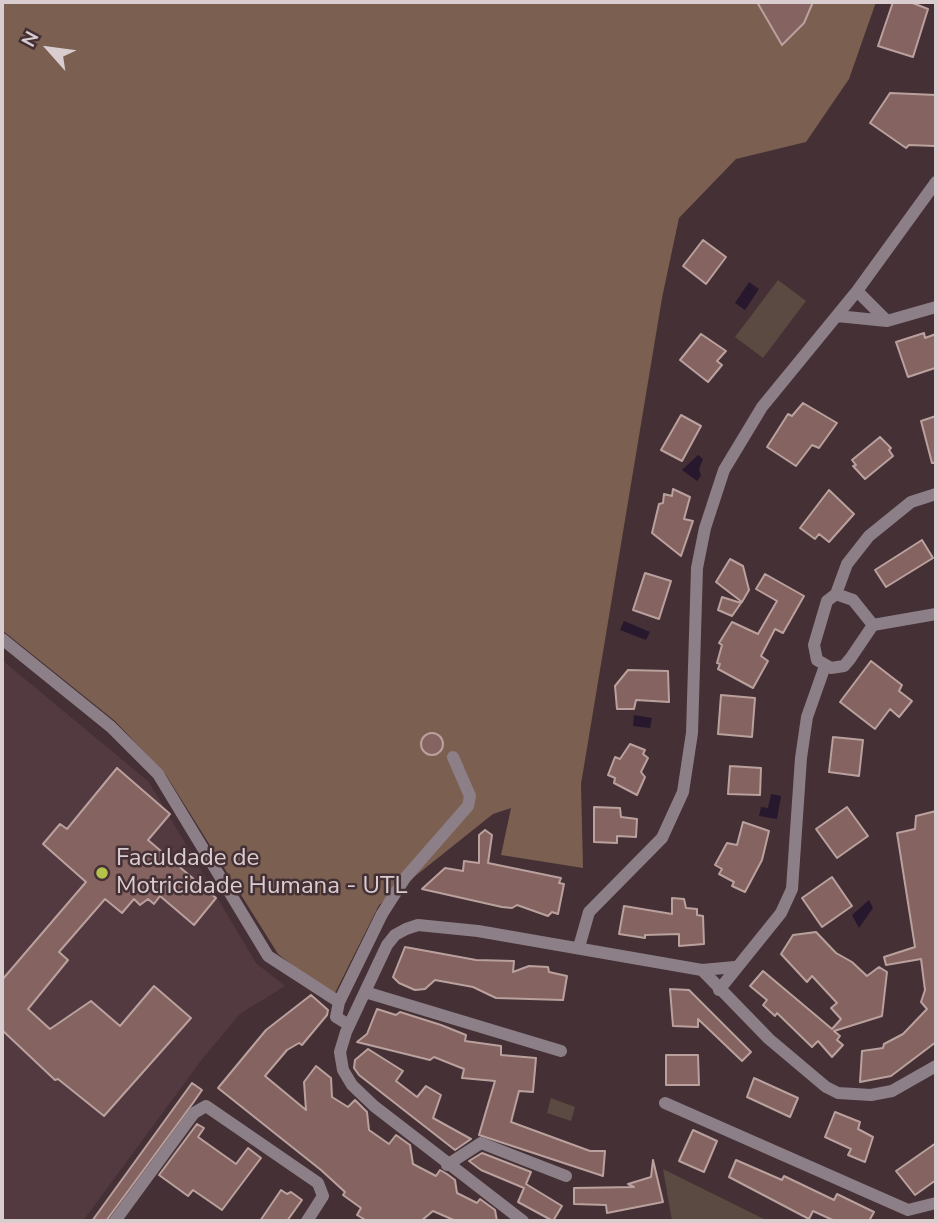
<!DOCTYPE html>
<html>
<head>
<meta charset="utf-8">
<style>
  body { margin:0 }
  #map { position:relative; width:938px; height:1223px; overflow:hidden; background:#443035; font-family:"Nunito Sans",sans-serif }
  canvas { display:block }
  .frame { position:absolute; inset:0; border:4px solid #dacdd0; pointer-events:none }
  .north { position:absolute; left:14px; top:14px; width:70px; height:70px; -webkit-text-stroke:5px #443035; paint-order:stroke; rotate:298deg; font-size:19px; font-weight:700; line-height:28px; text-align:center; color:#dacdd0 }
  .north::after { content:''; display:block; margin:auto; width:24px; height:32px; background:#dacdd0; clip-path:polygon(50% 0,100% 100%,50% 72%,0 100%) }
</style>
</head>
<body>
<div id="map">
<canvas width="938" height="1223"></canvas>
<div class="frame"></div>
<div class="north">N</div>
</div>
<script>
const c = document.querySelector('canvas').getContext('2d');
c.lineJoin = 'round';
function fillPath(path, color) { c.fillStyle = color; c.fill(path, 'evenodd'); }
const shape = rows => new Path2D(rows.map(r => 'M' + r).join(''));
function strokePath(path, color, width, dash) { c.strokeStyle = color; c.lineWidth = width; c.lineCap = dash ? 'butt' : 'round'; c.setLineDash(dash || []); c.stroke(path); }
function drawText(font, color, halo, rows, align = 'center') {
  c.font = font + ' "Nunito Sans",sans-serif'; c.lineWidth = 5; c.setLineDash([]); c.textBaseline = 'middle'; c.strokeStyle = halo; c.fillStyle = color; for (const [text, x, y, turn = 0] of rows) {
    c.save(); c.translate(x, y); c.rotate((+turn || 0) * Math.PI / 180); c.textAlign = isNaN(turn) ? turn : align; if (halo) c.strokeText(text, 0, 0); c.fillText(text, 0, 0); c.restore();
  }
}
fillPath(shape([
  [2,660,149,782,256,963,285,986,240,1014,203,1058,83,1221,2,1221]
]), '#533940');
fillPath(shape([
  [778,280,806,301,763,358,735,337],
  [551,1098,575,1107,571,1121,547,1113],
  [663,1169,768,1221,672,1221]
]), '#5a4a41');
fillPath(shape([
  [2,2,876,2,849,79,806,142,736,159,679,218,662,298,581,784,583,868,501,855,511,808,493,814,379,905,333,997,278,954,166,775,115,721,2,630]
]), '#7b5f50');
fillPath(shape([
  [749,282,759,289,745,310,735,303],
  [698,455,703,459,699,469,701,476,697,481,682,470],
  [624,621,650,632,646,640,620,630],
  [634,715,652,718,650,728,633,726],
  [771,794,781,796,777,819,759,816,761,807,768,808],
  [869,900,873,908,859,928,852,915]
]), '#27182d');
const building = shape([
  [757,2,813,2,804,23,782,45,757,2],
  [893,2,910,2,928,9,913,57,878,46,893,2],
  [890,93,936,95,935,146,909,145,906,148,870,123,890,93],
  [703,240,726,257,706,284,683,266,703,240],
  [924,333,925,338,936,334,935,368,908,377,896,342,924,333],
  [701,334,726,351,717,361,722,365,708,382,680,360,701,334],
  [803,403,837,423,819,448,812,445,796,466,767,447,788,414,792,416,803,403],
  [681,415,701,426,682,461,661,450,681,415],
  [936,416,936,463,932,463,921,421,936,416],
  [880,437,891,448,889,450,893,456,865,479,853,466,856,465,852,460,880,437],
  [673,489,690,497,684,519,693,521,681,556,652,533,659,504,663,503,664,494,672,496,673,489],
  [829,490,854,514,829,542,819,534,815,539,800,528,829,490],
  [922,540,933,558,886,587,875,570,922,540],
  [730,559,743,566,749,590,742,602,716,582,730,559],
  [645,573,671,581,659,619,633,610,645,573],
  [765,574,804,596,783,633,775,629,761,656,768,661,753,688,718,669,720,664,717,663,722,645,719,643,732,622,758,634,777,601,756,589,765,574],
  [722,597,741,603,732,616,718,610,722,597],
  [871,661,902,685,899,691,912,701,899,717,890,709,875,729,840,702,871,661],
  [628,670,668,671,669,702,636,700,634,709,617,709,615,686,628,670],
  [721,695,755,698,752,737,718,734,721,695],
  '421 744a11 11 0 1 1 22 0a11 11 0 1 1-22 0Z',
  [833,737,863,740,859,776,829,772,833,737],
  [630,744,645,750,643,754,648,758,641,772,645,777,637,795,614,783,615,778,608,775,615,757,620,759,630,744],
  [730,766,761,768,760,795,728,794,730,766],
  [117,768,170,814,148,840,216,898,194,925,160,896,154,904,148,899,140,905,134,899,122,913,105,899,59,952,68,960,28,1009,50,1029,91,1001,120,1026,154,986,191,1018,104,1116,58,1079,55,1080,2,1030,2,980,86,882,43,844,60,824,67,829,117,768],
  [594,807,620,808,621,817,637,819,636,837,617,836,617,843,594,842,594,807],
  [847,807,868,836,837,858,816,829,847,807],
  [936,811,936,1042,891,1076,860,1082,862,1051,883,1048,884,1044,903,1034,927,1009,921,1002,925,990,921,959,886,965,884,957,915,947,897,833,915,829,916,816,936,811],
  [743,822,769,831,762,860,745,892,732,886,734,882,719,874,722,869,715,865,727,843,737,845,743,822],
  [485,830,492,835,488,863,561,878,559,883,564,884,558,914,552,912,548,916,517,905,512,908,502,907,422,889,445,868,463,871,464,861,479,863,479,835,485,830],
  [832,877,852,906,822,927,802,898,832,877],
  [672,898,684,899,686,908,697,909,697,915,703,916,704,944,679,946,679,934,645,935,645,938,619,934,624,906,672,914,672,898],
  [816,932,836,953,852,962,867,976,879,967,887,972,882,1016,834,1031,840,1036,837,1040,843,1045,832,1057,818,1041,812,1047,777,1013,775,1016,763,1005,767,1000,750,986,763,971,832,1029,841,1019,831,1008,837,1003,812,976,807,982,781,954,793,935,816,932],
  [405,947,476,960,514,961,513,972,529,966,548,967,549,972,567,976,563,1000,496,998,473,987,435,980,425,989,415,990,399,983,393,977,405,947],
  [670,989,689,990,751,1052,742,1061,698,1019,698,1027,673,1026,670,989],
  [311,995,328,1010,327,1015,302,1045,299,1043,287,1050,265,1076,306,1110,304,1082,316,1066,331,1078,332,1097,348,1107,355,1100,367,1112,369,1130,389,1144,396,1135,410,1145,413,1164,436,1176,440,1170,447,1174,455,1180,457,1193,477,1203,480,1199,495,1210,497,1221,456,1221,433,1211,421,1221,367,1221,357,1215,361,1208,343,1195,345,1192,321,1170,218,1088,266,1030,311,995],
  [377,1009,396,1015,400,1012,441,1025,466,1035,465,1041,501,1046,501,1055,536,1058,533,1092,519,1091,511,1122,590,1151,605,1151,603,1176,479,1135,495,1081,462,1078,464,1069,434,1057,430,1060,357,1042,367,1034,377,1009],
  [368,1049,403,1071,396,1081,417,1097,426,1086,441,1095,433,1118,471,1139,455,1150,359,1075,354,1068,355,1060,368,1049],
  [666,1055,698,1055,699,1085,666,1085,666,1055],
  [754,1078,798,1098,790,1117,747,1097,754,1078],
  [192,1083,202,1090,193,1103,106,1221,92,1221,192,1083],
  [835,1112,860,1122,858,1129,873,1137,865,1162,848,1155,851,1149,825,1137,835,1112],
  [197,1124,204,1128,198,1137,236,1164,248,1148,261,1158,222,1210,193,1190,188,1196,159,1175,197,1124],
  [693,1130,717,1141,704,1172,679,1161,693,1130],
  [936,1143,936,1180,915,1195,896,1171,936,1143],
  [482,1153,531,1172,526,1184,562,1206,553,1221,518,1202,524,1188,481,1170,469,1161,482,1153],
  [653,1160,663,1202,607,1213,606,1205,574,1204,574,1188,634,1187,628,1184,651,1177,653,1160],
  [736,1160,782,1180,784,1176,834,1200,837,1194,874,1212,869,1221,835,1221,813,1211,809,1219,729,1177,736,1160],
  [281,1190,287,1194,291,1192,302,1200,287,1221,260,1221,281,1190]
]);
fillPath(building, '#846360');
strokePath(building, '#baa19e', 2);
strokePath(shape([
  [857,291,887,321],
  [837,316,887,321,936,307],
  [836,594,853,600,873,625,850,659,844,666,831,668,817,660,814,645,827,601,836,594],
  [836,594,847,564,869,536,911,502,936,494],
  [873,625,936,614],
  [2,639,111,727,158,774,268,956,339,1002,336,1017,349,1025],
  [579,947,589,912,662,838,683,792,692,733,697,568,705,528,724,470,762,407,857,291,936,182],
  [702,970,735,967],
  [719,990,781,913,792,889,801,758,807,717,825,666],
  [365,992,561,1051],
  [339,1002,382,914,405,878,468,806,470,796,453,757],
  [665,1103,908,1210,936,1203],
  [447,1165,481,1143,566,1176],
  [115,1221,194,1113,206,1106,318,1183,323,1196,307,1221],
  [523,1221,374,1106,352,1085,343,1070,340,1052,346,1032,387,945,395,935,406,929,418,925,478,931,702,970,769,1039,826,1087,838,1093,871,1095,892,1091,936,1066]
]), '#8c7f87', 12);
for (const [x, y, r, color] of [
  [102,873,7,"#b4c24a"]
]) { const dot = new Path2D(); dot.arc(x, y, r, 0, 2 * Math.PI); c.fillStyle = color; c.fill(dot); strokePath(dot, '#443035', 2.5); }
drawText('24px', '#dacdd0', '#443035', [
  ["Faculdade de",116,859],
  ["Motricidade Humana - UTL",116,887]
], 'left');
</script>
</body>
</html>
